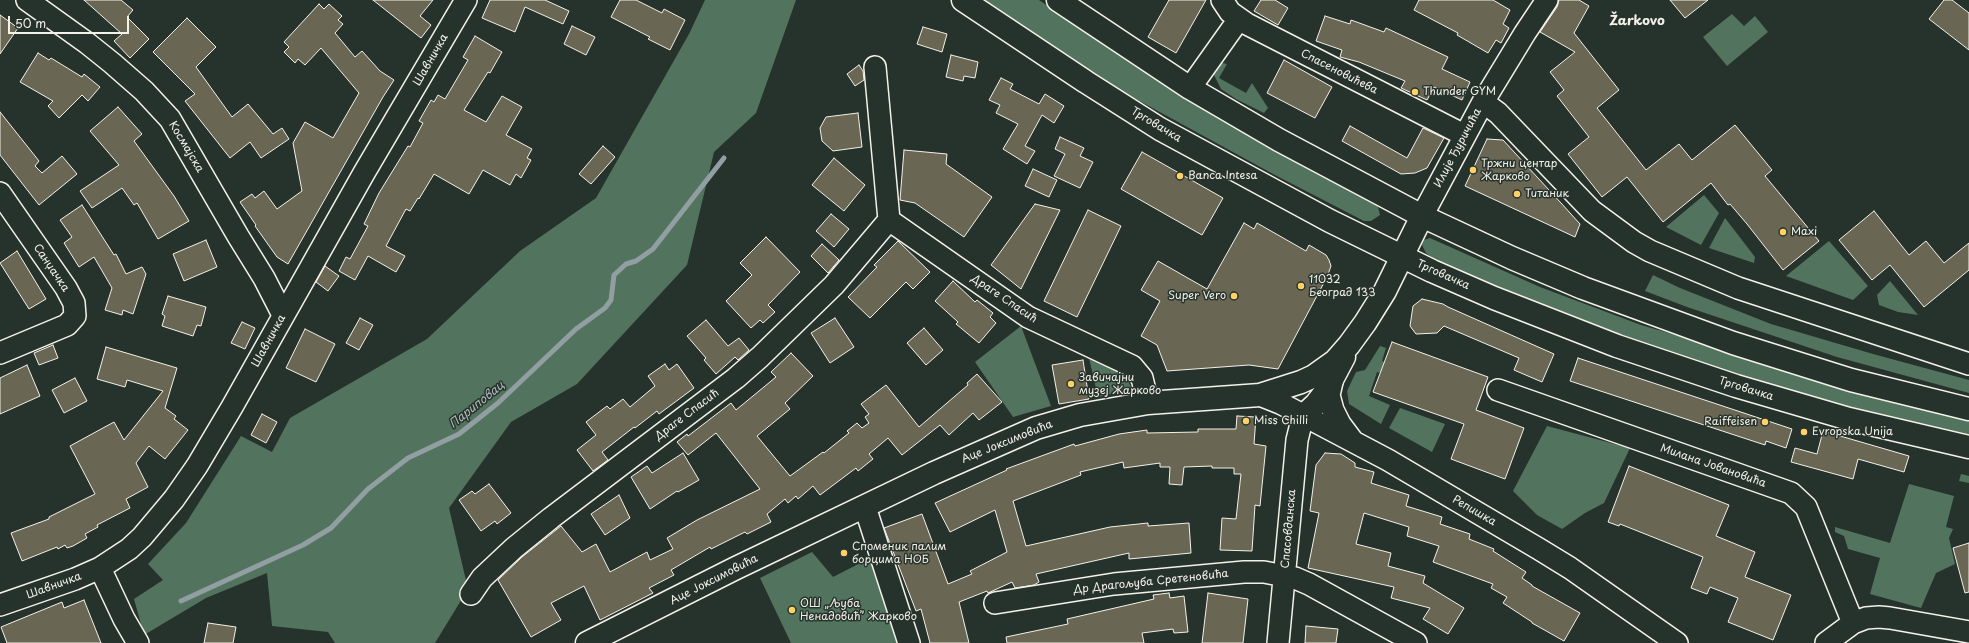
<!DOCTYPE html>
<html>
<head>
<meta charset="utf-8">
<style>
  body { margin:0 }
  #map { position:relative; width:1969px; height:643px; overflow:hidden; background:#26332d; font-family:"Playpen Sans",sans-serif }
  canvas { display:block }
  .scale { position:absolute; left:8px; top:16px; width:121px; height:18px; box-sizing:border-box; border:2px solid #f4f1e8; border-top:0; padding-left:5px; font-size:12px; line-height:14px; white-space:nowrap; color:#f4f1e8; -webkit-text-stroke:3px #26332d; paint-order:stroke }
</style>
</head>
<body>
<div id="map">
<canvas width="1969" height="643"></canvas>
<div class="scale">50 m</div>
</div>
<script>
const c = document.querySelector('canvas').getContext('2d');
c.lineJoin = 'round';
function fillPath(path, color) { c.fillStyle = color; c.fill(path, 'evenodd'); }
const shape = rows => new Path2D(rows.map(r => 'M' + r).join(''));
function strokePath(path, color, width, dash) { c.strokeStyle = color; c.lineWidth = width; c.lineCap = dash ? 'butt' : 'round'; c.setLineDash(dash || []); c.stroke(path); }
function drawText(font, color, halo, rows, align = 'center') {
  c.font = font + ' "Playpen Sans",sans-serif'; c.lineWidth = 3; c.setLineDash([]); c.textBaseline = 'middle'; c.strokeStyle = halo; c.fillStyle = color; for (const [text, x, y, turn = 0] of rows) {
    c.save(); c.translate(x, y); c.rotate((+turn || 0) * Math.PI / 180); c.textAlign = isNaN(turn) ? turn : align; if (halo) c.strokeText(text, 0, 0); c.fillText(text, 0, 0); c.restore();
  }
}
fillPath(shape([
  [705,0,796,0,756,113,714,152,687,265,577,384,511,422,449,508,468,589,435,643,335,643,328,632,272,626,267,573,206,598,144,635,134,599,163,580,148,564,186,523,241,436,272,452,290,418,427,339,520,251,596,198,689,34],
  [980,0,1039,0,1139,68,1374,202,1378,207,1380,215,1371,221,1364,221,1275,175,1114,87],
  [1732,14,1744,26,1755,16,1768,32,1727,66,1703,37],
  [1218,62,1227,64,1219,78,1246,93,1252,83,1268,108,1264,113,1236,99,1221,89,1213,73],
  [1704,195,1719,213,1701,245,1666,227],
  [1725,218,1755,257,1754,263,1709,248],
  [1430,238,1540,287,1641,325,1969,419,1969,438,1789,392,1600,331,1435,260,1426,253,1422,245,1424,240],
  [1829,241,1868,286,1853,300,1786,276],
  [1653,275,1680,288,1771,324,1873,354,1969,380,1969,393,1837,357,1687,307,1645,291],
  [1890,281,1918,315,1898,312,1879,305,1877,295],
  [1021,326,1051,406,1013,417,975,362],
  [1380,346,1386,348,1382,361,1389,364,1385,374,1377,372,1369,396,1390,405,1381,424,1349,404,1347,391,1356,372,1365,370],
  [1089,358,1096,359,1126,377,1132,389,1098,397],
  [1400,408,1445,424,1432,452,1389,428],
  [1547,426,1630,448,1604,503,1585,513,1562,529,1537,515,1513,491],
  [1961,474,1969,476,1969,483,1959,481],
  [1909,484,1954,496,1946,527,1953,529,1949,538,1955,564,1936,573,1921,608,1870,594,1880,558,1848,549,1844,536,1835,532,1835,527,1890,543],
  [812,552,833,577,874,556,902,643,791,643,760,578]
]), '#52735d');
strokePath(shape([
  [181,601,303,545,331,528,368,489,408,458,459,434,498,403,576,329,605,308,611,300,614,275,626,264,636,261,653,249,724,158]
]), '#919ea2', 5);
const building = shape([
  [84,0,121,0,133,10,127,17,149,39,130,58,114,41,122,34,84,0],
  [373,0,433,0,420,16,431,25,421,38,373,0],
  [490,0,545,0,569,11,563,24,525,7,515,32,482,18,490,0],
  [620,0,636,0,662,13,664,9,685,20,670,50,648,39,650,37,611,17,620,0],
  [1169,0,1206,0,1176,53,1148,37,1169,0],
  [1261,0,1275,0,1288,8,1278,25,1254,11,1261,0],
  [1419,0,1493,0,1510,10,1503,24,1509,28,1501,43,1496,40,1488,53,1457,35,1458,33,1414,10,1419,0],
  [1559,0,1579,0,1589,6,1574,33,1619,90,1597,108,1646,170,1679,144,1692,160,1735,125,1772,170,1765,176,1819,241,1783,270,1747,224,1730,204,1728,205,1711,183,1663,222,1627,177,1602,197,1568,154,1589,137,1557,96,1564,90,1550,72,1575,52,1540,32,1557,7,1559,0],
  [1670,0,1708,0,1685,18,1670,0],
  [1944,0,1952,0,1969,13,1969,50,1929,19,1944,0],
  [319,4,324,9,329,4,342,16,338,20,343,24,335,33,355,57,362,51,380,71,394,80,383,97,288,264,277,257,255,226,256,225,240,202,252,194,255,198,264,191,277,209,302,191,293,143,305,122,333,138,359,93,321,48,305,65,298,59,295,63,284,52,289,47,284,42,319,4],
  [0,15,18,28,0,54,0,15],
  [1325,16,1350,24,1351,20,1384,32,1386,28,1448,57,1442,69,1470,82,1462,100,1434,87,1427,100,1401,88,1405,81,1359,62,1340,57,1342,50,1316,41,1325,16],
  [187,18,216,47,196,67,232,117,248,104,273,134,282,128,289,139,261,158,250,142,230,158,185,101,195,94,153,52,187,18],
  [572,26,595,37,586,55,564,44,572,26],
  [923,27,947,34,942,52,917,44,923,27],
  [475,36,502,52,490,73,488,72,464,110,486,122,502,96,522,107,506,135,532,149,527,158,531,160,521,178,516,174,510,185,483,170,469,194,434,174,419,199,418,198,410,211,406,209,386,246,405,256,396,272,368,256,355,280,339,271,346,257,350,259,368,226,364,224,379,193,408,146,410,147,423,123,419,121,431,100,434,102,438,95,445,99,468,60,463,57,475,36],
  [38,53,49,60,51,58,82,77,84,74,100,87,88,101,82,95,59,118,48,106,53,101,20,82,38,53],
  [951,55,978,62,975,78,964,76,963,81,946,77,951,55],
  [1284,60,1332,87,1315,118,1267,93,1284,60],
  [859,65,863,71,864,80,855,86,847,74,859,65],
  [1001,78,1013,84,1010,89,1039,104,1045,94,1064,106,1054,123,1042,115,1025,146,1035,151,1027,164,1003,149,1018,124,996,113,1000,105,989,100,1001,78],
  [118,107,142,134,134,141,174,196,189,221,158,239,137,203,134,205,122,188,92,208,80,191,119,165,90,131,118,107],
  [0,112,39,161,35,166,42,173,62,156,77,174,39,205,0,155,0,112],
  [858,113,862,147,833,151,822,141,820,128,826,117,858,113],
  [1350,126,1407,158,1423,128,1444,138,1427,168,1415,173,1401,174,1342,141,1350,126],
  [1060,137,1084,148,1080,156,1093,162,1080,188,1054,176,1065,154,1055,149,1060,137],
  [1487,139,1503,140,1561,203,1580,224,1575,237,1465,186,1487,139],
  [603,146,615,157,591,184,579,174,603,146],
  [904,150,947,154,946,164,992,197,964,237,915,203,900,200,904,150],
  [1142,152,1223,198,1202,235,1121,189,1142,152],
  [834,158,865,185,844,211,812,185,834,158],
  [1033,169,1057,180,1049,197,1025,186,1033,169],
  [1035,204,1060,210,1021,289,991,265,1035,204],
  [82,205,114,255,116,254,126,274,142,267,146,274,133,314,123,310,122,315,105,310,112,288,94,257,79,267,64,243,72,237,60,220,82,205],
  [1088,210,1121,226,1077,317,1044,301,1088,210],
  [1874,211,1909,255,1926,241,1944,263,1969,243,1969,270,1924,307,1890,265,1872,280,1839,240,1874,211],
  [831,214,849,229,834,247,816,231,831,214],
  [1244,223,1254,229,1257,223,1306,251,1309,245,1326,255,1329,260,1331,266,1327,277,1278,369,1249,365,1167,371,1157,345,1141,336,1160,301,1141,290,1158,261,1207,289,1244,223],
  [766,237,800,272,768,305,775,312,763,323,760,320,751,328,726,301,752,275,740,263,766,237],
  [206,240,217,267,184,281,173,254,206,240],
  [898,241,930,272,913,289,906,282,870,318,848,297,877,267,874,265,898,241],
  [822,244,839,260,828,273,811,256,822,244],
  [17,251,46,299,29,309,0,263,17,251],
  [325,266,339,276,328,291,316,282,325,266],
  [953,281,975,302,977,300,993,313,990,317,996,323,979,343,956,324,958,322,935,301,953,281],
  [168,296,206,307,201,326,197,325,193,336,162,326,165,316,162,314,168,296],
  [1422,299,1443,304,1448,307,1554,354,1542,382,1514,370,1519,358,1444,326,1437,333,1416,334,1410,326,1413,306,1422,299],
  [360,318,373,325,359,350,346,343,360,318],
  [835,318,854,347,830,363,811,333,835,318],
  [706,320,728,346,739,338,749,350,738,360,735,357,716,374,704,360,706,358,687,336,706,320],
  [242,322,255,328,245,349,231,343,242,322],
  [924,328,943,350,926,365,907,343,924,328],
  [305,329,335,344,316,382,286,368,305,329],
  [1392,342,1488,377,1476,410,1524,428,1505,479,1451,459,1464,424,1373,392,1392,342],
  [53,345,58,358,39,365,34,353,53,345],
  [106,347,177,368,165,408,176,416,174,419,188,430,165,459,149,446,136,463,148,487,126,499,130,508,97,525,98,527,85,534,87,538,73,546,67,548,65,545,58,549,57,547,22,561,11,533,49,519,49,517,95,494,70,446,114,422,124,440,163,391,127,380,125,387,97,379,106,347],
  [791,353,813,376,785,403,790,409,757,436,790,476,823,452,824,453,849,433,847,431,857,423,862,428,869,423,865,417,869,414,861,404,886,385,919,427,968,385,967,383,977,374,1002,402,979,420,973,413,949,435,940,425,902,455,888,438,869,454,873,459,858,471,856,468,820,495,813,486,798,499,796,496,788,503,785,499,767,514,771,522,747,534,745,532,711,549,710,547,671,570,674,575,649,588,653,593,600,620,584,586,551,603,561,620,531,637,498,580,522,557,561,526,582,552,596,544,610,572,647,552,650,560,673,549,667,538,697,520,760,489,716,433,688,455,677,442,687,434,688,436,731,403,736,410,776,377,771,372,791,353],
  [1578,358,1792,429,1786,448,1766,441,1765,445,1570,381,1578,358],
  [1083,360,1089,399,1059,404,1052,365,1083,360],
  [665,364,669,370,677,364,694,388,659,414,657,411,635,428,634,427,602,452,608,460,593,471,577,450,596,435,586,422,607,406,610,409,623,399,630,407,655,386,648,376,665,364],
  [27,365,40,396,0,414,0,378,27,365],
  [75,378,87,401,64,413,52,390,75,378],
  [262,414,277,422,266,443,251,435,262,414],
  [1237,416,1256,417,1254,444,1266,446,1260,506,1255,505,1252,551,1220,550,1222,518,1236,519,1241,474,1234,474,1234,468,1212,468,1212,466,1184,467,1182,485,1169,484,1170,467,1160,467,1160,463,1124,468,1123,462,1080,472,1081,475,1013,501,1026,546,1110,527,1148,523,1148,526,1189,523,1191,553,1129,559,1129,553,1036,574,1039,582,1034,585,1015,588,1012,582,988,593,987,591,959,602,969,643,930,643,921,609,916,611,884,528,922,514,948,584,972,574,970,571,1007,552,995,510,950,532,935,503,1007,470,1006,469,1074,444,1075,446,1119,434,1147,430,1147,433,1198,432,1198,429,1236,429,1237,416],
  [1823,431,1909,456,1904,472,1858,459,1853,479,1791,462,1795,448,1817,454,1823,431],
  [683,453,699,480,678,492,677,491,650,509,631,477,647,466,652,473,683,453],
  [1325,453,1341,454,1355,463,1355,467,1374,472,1371,483,1409,495,1406,506,1442,517,1440,524,1470,534,1469,539,1494,549,1493,551,1526,572,1522,578,1532,585,1532,586,1580,613,1564,641,1532,623,1532,622,1503,603,1507,597,1491,588,1493,584,1433,562,1439,546,1407,536,1409,527,1364,513,1356,544,1391,553,1388,566,1425,576,1423,583,1464,608,1448,634,1423,619,1430,608,1391,598,1394,587,1308,568,1319,513,1310,511,1316,465,1325,453],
  [1629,466,1729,505,1716,536,1755,552,1745,577,1791,595,1773,640,1728,622,1738,598,1710,587,1707,594,1691,588,1703,557,1620,524,1619,526,1608,522,1629,466],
  [489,484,511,513,497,524,495,521,481,531,459,500,472,491,475,494,489,484],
  [619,495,630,518,605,535,591,514,619,495],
  [1969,543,1969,592,1965,593,1953,548,1969,543],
  [1169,593,1170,598,1184,596,1188,632,1174,633,1173,629,1142,633,1144,643,1007,643,1006,637,1068,624,1067,619,1154,599,1153,595,1169,593],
  [1208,593,1248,599,1243,643,1202,643,1208,593],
  [84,600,101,643,7,643,1,627,62,602,64,608,84,600],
  [208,623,236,627,233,643,204,643,208,623],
  [1306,626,1338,629,1336,643,1305,643,1306,626]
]);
fillPath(building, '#696753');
strokePath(building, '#f4f1e8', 1);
const minor = shape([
  [27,0,87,43,112,63,144,91,170,119,238,236,264,278,283,315],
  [1222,0,1230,12,1247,24,1464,135],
  [1190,88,1239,19],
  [1483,102,1498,113,1592,211,1634,242,1650,251,1738,288,1969,364],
  [0,193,66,288,74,303,75,316,67,325,0,353],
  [1422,216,1483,102,1525,33,1547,0],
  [889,220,1028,317,1132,366,1142,378,1148,403],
  [1332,382,1329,395,1333,410,1340,424,1352,440],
  [1498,390,1791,493,1806,507,1853,623],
  [1260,395,1280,403,1388,460,1539,549,1570,568,1677,643],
  [865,507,909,643],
  [100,568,124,619,138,643],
  [471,594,482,578,514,548,551,518,736,378,760,357,834,285,889,220,875,67],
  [995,603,1114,584,1244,572,1264,572,1295,578,1309,584,1416,643],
  [0,605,75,579,100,568,129,549,142,537,174,499,197,466,232,407,364,173,466,0],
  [1278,643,1297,440,1303,416],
  [1826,643,1853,623,1866,618,1879,617,1890,618,1969,632]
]);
const major = shape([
  [963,0,1086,82,1160,129,1330,221,1432,271,1494,298,1617,346,1736,386,1849,419,1969,447],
  [1058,0,1190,88,1279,140,1422,216,1512,258,1583,288,1733,343,1851,380,1969,409],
  [1303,416,1316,404,1326,391,1344,357],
  [587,643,736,568,934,473,1036,428,1080,415,1148,403,1260,395,1301,382,1314,376,1335,361,1349,345,1365,323,1385,291,1422,216]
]);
strokePath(minor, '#f4f1e8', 24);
strokePath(major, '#f4f1e8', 25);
strokePath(minor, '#26332d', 21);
strokePath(major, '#26332d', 22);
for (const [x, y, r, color] of [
  [1415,92,4,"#ffd166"],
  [1473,170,4,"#ffd166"],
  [1180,176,4,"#ffd166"],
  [1517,194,4,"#ffd166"],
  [1783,232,4,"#ffd166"],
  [1301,286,4,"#ffd166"],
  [1234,296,4,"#ffd166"],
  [1071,384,4,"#ffd166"],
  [1246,421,4,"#ffd166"],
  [1765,422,4,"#ffd166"],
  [1804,432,4,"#ffd166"],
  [844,553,4,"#ffd166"],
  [792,610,4,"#ffd166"]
]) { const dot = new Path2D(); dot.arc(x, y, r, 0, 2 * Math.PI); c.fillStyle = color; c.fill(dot); strokePath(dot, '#26332d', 1.5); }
drawText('11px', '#f4f1e8', '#26332d', [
  ["Шавничка",431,60,-60],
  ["Спасеновићева",1339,72,27],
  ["Трговачка",1156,125,31],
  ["Космајска",186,147,59],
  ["Илије Ђуричића",1458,148,-62],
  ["Санџачка",51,268,56],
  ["Трговачка",1443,275,24],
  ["Драге Спасић",1004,299,34],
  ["Шавничка",269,341,-61],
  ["Трговачка",1746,389,17],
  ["Драге Спасић",687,415,-37],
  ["Аце Јоксимовића",1007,442,-22],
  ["Милана Јовановића",1713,466,19],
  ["Репишка",1474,511,30],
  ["Спасовданска",1289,529,-85],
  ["Аце Јоксимовића",714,580,-27],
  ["Др Драгољуба Сретеновића",1151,582,-6],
  ["Шавничка",54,586,-20]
]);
drawText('11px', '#f4f1e8', '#26332d', [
  ["Thunder GYM",1423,92],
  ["Тржни центар",1481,164],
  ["Жарково",1481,177],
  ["Banca Intesa",1188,176],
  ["Титаник",1525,194],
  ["Maxi",1791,232],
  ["11032",1309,280],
  ["Београд 133",1309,293],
  ["Super Vero",1226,296,"right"],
  ["Завичајни",1079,378],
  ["музеј Жарково",1079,391],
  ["Miss Chilli",1254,421],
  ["Raiffeisen",1757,422,"right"],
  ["Evropska Unija",1812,432],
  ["Споменик палим",852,547],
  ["борцима НОБ",852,560],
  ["ОШ „Љуба",800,604],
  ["Ненадовић” Жарково",800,617]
], 'left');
drawText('italic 12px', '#b2bab9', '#26332d', [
  ["Париповац",477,405,-39]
]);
drawText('bold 13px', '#f4f1e8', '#26332d', [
  ["Žarkovo",1637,21]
]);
</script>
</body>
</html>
